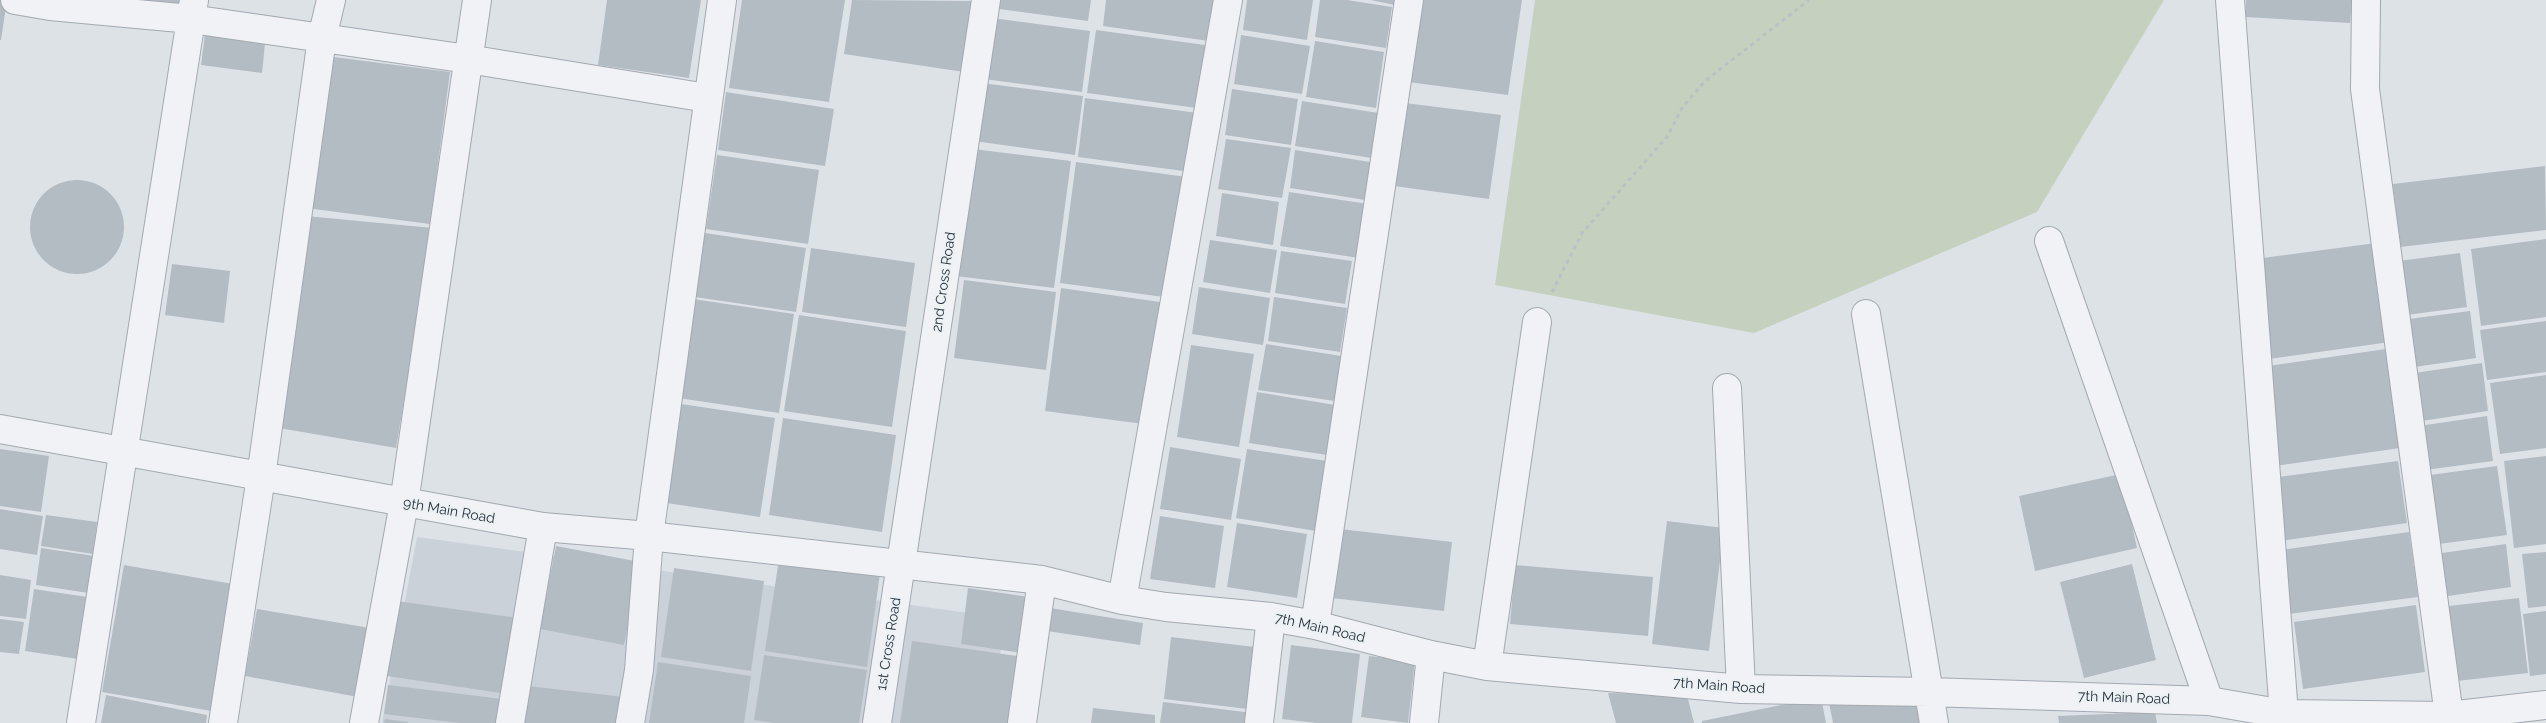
<!DOCTYPE html>
<html>
<head>
<meta charset="utf-8">
<style>
  body { margin:0 }
  canvas { display:block; background:#dde2e7 }
</style>
</head>
<body>
<canvas width="2546" height="723"></canvas>
<script>
const c = document.querySelector('canvas').getContext('2d');
c.lineJoin = 'round';
function fillPath(path, color) { c.fillStyle = color; c.fill(path, 'evenodd'); }
const shape = rows => new Path2D(rows.map(r => 'M' + r).join(''));
function strokePath(path, color, width, dash) { c.strokeStyle = color; c.lineWidth = width; c.lineCap = dash ? 'butt' : 'round'; c.setLineDash(dash || []); c.stroke(path); }
function drawText(font, color, halo, rows, align = 'center') {
  c.font = font + ' Raleway,sans-serif'; c.lineWidth = 4; c.setLineDash([]); c.textBaseline = 'middle'; c.strokeStyle = halo; c.fillStyle = color; for (const [text, x, y, turn = 0] of rows) {
    c.save(); c.translate(x, y); c.rotate((+turn || 0) * Math.PI / 180); c.textAlign = isNaN(turn) ? turn : align; if (halo) c.strokeText(text, 0, 0); c.fillText(text, 0, 0); c.restore();
  }
}
fillPath(shape([
  [417,537,1005,618,991,723,382,723]
]), '#cbd1d9');
fillPath(shape([
  [1535,0,2164,0,2037,212,1754,333,1495,285]
]), '#c5d1be');
fillPath(shape([
  [0,0,7,0,1,40,0,40],
  [111,0,183,0,182,12],
  [607,0,701,0,689,78,598,65],
  [742,0,845,0,829,102,729,88],
  [852,0,974,1,964,72,844,54],
  [994,0,1091,0,1088,21,992,8],
  [1106,0,1215,0,1209,41,1103,26],
  [1247,0,1313,0,1307,40,1243,30],
  [1320,0,1347,0,1392,7,1386,48,1315,37],
  [1370,0,1396,0,1395,5],
  [1419,0,1522,0,1508,95,1408,82],
  [2246,0,2352,0,2350,23,2245,17],
  [992,18,1090,31,1082,92,984,79],
  [206,26,266,34,262,73,201,65],
  [1096,30,1212,46,1204,109,1087,93],
  [1241,35,1310,46,1302,94,1234,84],
  [1315,41,1384,52,1376,108,1306,97],
  [326,56,450,72,430,224,306,208],
  [982,83,1083,96,1075,155,974,141],
  [1232,89,1298,99,1291,145,1225,135],
  [726,92,834,109,825,166,718,150],
  [1085,98,1198,113,1191,172,1078,157],
  [1302,101,1385,114,1378,159,1295,146],
  [1405,103,1501,115,1489,199,1394,186],
  [1226,139,1291,148,1282,198,1218,189],
  [973,149,1071,161,1054,288,956,276],
  [1295,150,1370,162,1365,200,1290,188],
  [717,155,819,170,808,244,706,229],
  [1076,162,1187,177,1171,298,1060,283],
  [2545,166,2546,230,2400,247,2393,184],
  '30 227a47 47 0 1 1 94 0a47 47 0 1 1-94 0Z',
  [1289,192,1368,204,1359,258,1280,246],
  [1222,193,1279,202,1273,245,1216,236],
  [306,216,433,228,396,448,273,427],
  [705,233,806,248,796,312,695,297],
  [2546,239,2546,317,2481,326,2471,249],
  [1210,240,1277,250,1270,293,1203,282],
  [2376,243,2390,342,2269,359,2255,259],
  [811,248,915,263,906,327,802,312],
  [1281,251,1352,261,1345,304,1275,293],
  [2460,253,2467,307,2399,316,2391,262],
  [172,264,230,271,224,323,165,315],
  [964,280,1056,292,1046,370,954,358],
  [1199,287,1270,298,1263,345,1192,334],
  [1061,288,1167,303,1151,425,1045,411],
  [1274,297,1347,308,1340,352,1268,341],
  [693,299,794,314,779,413,678,398],
  [2470,311,2476,358,2408,368,2401,320],
  [799,315,906,331,892,427,784,411],
  [2546,321,2546,372,2487,380,2480,330],
  [1266,344,1341,356,1335,401,1258,390],
  [1191,345,1254,354,1239,447,1177,437],
  [2386,349,2400,448,2268,467,2261,367],
  [2482,363,2488,411,2415,422,2408,374],
  [2546,375,2546,448,2500,454,2490,383],
  [1257,392,1335,405,1327,455,1249,443],
  [675,403,775,418,760,517,660,502],
  [2487,416,2493,461,2425,470,2419,426],
  [783,418,896,435,882,532,769,515],
  [1170,447,1241,459,1231,520,1160,509],
  [0,449,49,456,41,512,0,506],
  [1247,449,1327,461,1316,531,1236,518],
  [2546,456,2546,544,2514,548,2504,461],
  [2398,461,2407,523,2280,541,2271,478],
  [2497,466,2507,535,2439,544,2430,475],
  [2121,474,2137,548,2035,571,2019,496],
  [0,509,43,516,37,555,0,549],
  [46,515,97,522,93,554,41,546],
  [1160,516,1224,526,1215,588,1150,579],
  [1667,521,1724,528,1709,651,1652,644],
  [1237,523,1307,534,1297,598,1227,587],
  [1340,529,1452,542,1444,611,1332,598],
  [2409,532,2418,597,2289,614,2281,550],
  [2506,544,2511,587,2441,597,2435,554],
  [556,546,640,562,624,645,540,629],
  [41,548,101,557,95,594,36,585],
  [2546,552,2546,606,2528,608,2522,554],
  [779,559,880,574,867,667,765,651],
  [2132,564,2156,660,2084,678,2060,582],
  [124,565,239,585,217,712,102,692],
  [1515,565,1653,577,1648,636,1510,624],
  [674,568,764,581,751,671,661,657],
  [0,575,31,580,26,619,0,616],
  [968,588,1029,597,1022,653,961,644],
  [34,589,94,598,85,660,25,651],
  [2519,598,2528,673,2457,681,2449,606],
  [397,601,518,618,507,694,387,676],
  [2416,605,2425,672,2303,689,2294,622],
  [1050,608,1143,623,1140,645,1047,631],
  [257,609,370,628,358,697,245,676],
  [2546,611,2546,674,2530,676,2523,614],
  [0,619,24,622,19,654,0,652],
  [1171,637,1263,648,1256,710,1164,699],
  [912,641,1024,657,1014,723,900,723],
  [1291,645,1360,654,1352,723,1316,723,1282,719],
  [764,655,867,670,859,723,774,723,754,720],
  [1369,656,1415,661,1408,723,1361,717],
  [658,662,751,676,744,723,649,723],
  [388,685,502,699,499,723,460,723,384,714],
  [528,686,624,697,621,723,523,723],
  [1608,693,1687,695,1694,723,1616,723],
  [106,695,207,715,206,723,101,723],
  [1821,697,1826,723,1702,723,1702,721],
  [1828,698,1917,705,1920,723,1833,723],
  [1163,702,1253,713,1252,723,1160,723],
  [1093,708,1155,715,1155,723,1091,723],
  [2155,712,2157,723,2059,723,2058,716],
  [385,719,408,722,408,723,384,723]
]), '#b4bcc3');
const minor = shape([
  [15,0,50,6,191,19,468,59,707,98],
  [2230,0,2284,714],
  [2366,0,2365,89,2450,723],
  [2049,241,2209,701],
  [1866,314,1934,723],
  [1727,388,1741,689],
  [0,429,543,527,649,536,1042,580,1122,600,1166,607,1271,617,1315,625,1431,655,1487,666,1741,689,1929,692,2209,701,2284,714,2448,716,2546,705],
  [1122,600,1228,0],
  [1315,625,1409,0],
  [1487,666,1537,322],
  [81,723,194,0],
  [223,723,261,477,322,38,331,0],
  [364,723,404,503,477,0],
  [510,723,543,527],
  [630,723,639,670,649,536,722,0],
  [877,723,986,0],
  [1022,723,1042,580],
  [1259,723,1271,617],
  [1424,723,1431,655]
]);
strokePath(minor, '#a3a9b1', 30);
strokePath(shape([
  [1552,292,1582,233,1667,137,1682,108,1705,81,1809,0]
]), '#bcc0c5', 3, [4, 4]);
strokePath(minor, '#f0f2f5', 28);
drawText('14px', '#27313d', '#ecf1f4', [
  ["2nd Cross Road",944,282,-82],
  ["9th Main Road",449,511,10],
  ["7th Main Road",1320,628,13],
  ["1st Cross Road",889,644,-81],
  ["7th Main Road",1719,686,4],
  ["7th Main Road",2124,698,2]
]);
</script>
</body>
</html>
